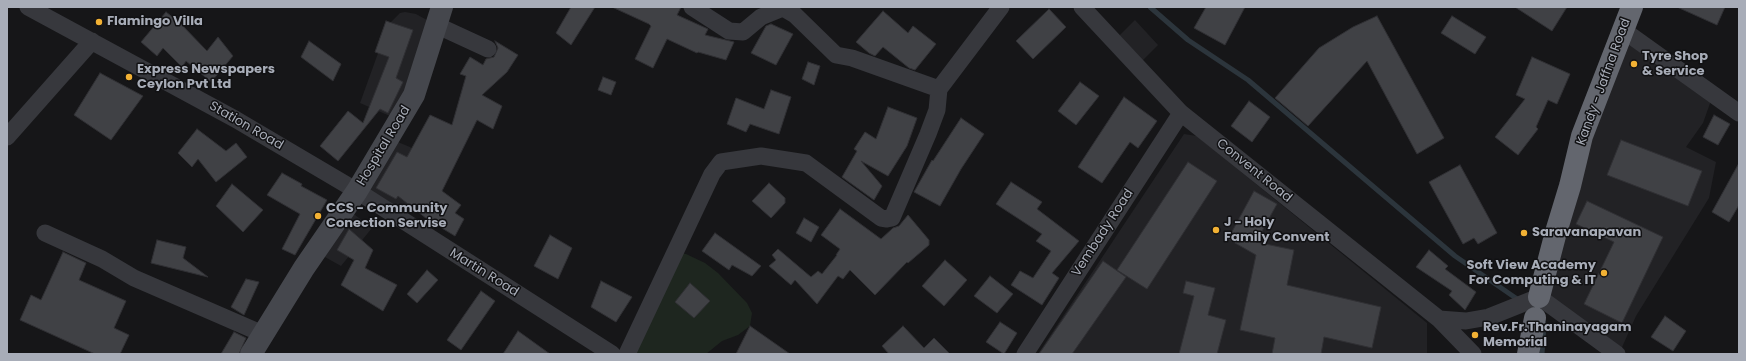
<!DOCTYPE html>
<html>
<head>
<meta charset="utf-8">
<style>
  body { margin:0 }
  #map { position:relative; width:1746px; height:361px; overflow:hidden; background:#161618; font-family:Poppins,sans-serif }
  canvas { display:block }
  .frame { position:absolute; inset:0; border:8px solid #a8adb8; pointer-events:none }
</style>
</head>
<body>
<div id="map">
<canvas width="1746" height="361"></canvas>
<div class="frame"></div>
</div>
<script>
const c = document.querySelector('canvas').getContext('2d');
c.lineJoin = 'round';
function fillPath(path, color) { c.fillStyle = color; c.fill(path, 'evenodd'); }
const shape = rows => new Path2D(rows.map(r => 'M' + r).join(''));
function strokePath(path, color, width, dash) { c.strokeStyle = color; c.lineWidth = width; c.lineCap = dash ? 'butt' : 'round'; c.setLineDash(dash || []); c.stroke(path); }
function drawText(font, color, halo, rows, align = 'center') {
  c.font = font + ' Poppins,sans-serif'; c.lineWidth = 3; c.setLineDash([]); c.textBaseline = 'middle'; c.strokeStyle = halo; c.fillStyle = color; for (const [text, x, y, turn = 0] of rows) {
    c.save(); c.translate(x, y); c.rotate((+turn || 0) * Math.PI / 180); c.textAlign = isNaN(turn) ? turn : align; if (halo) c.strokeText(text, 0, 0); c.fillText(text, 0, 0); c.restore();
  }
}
fillPath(shape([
  [405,12,416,14,436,25,399,120,360,103,377,56,391,22,400,13],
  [1135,20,1158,45,1137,66,1114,41],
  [1623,30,1713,95,1703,123,1686,147,1716,162,1709,198,1636,316,1619,354,1539,297],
  [1184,134,1197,136,1427,323,1427,354,1038,354],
  [388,138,410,147,419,155,417,190,399,218,357,191],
  [346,208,372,228,341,266,316,252]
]), '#222225');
fillPath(shape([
  [676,252,686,254,705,263,718,273,747,303,752,313,750,326,738,335,722,341,706,354,627,354]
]), '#1e261f');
strokePath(shape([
  [1150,7,1188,40,1248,80,1455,256,1520,301],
  [1542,354,1544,324]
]), '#2c353c', 5);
const building = shape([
  [571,7,595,7,571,45,556,33,571,7],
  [612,7,681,7,677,15,708,29,705,35,734,42,726,60,698,52,697,53,667,39,653,68,635,59,651,26,649,24,612,7],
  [1206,7,1245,7,1225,45,1194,28,1206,7],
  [1515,7,1567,7,1552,31,1515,7],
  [1677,7,1725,7,1717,25,1677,7],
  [1049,9,1066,27,1033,59,1016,41,1049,9],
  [883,11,908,33,913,26,936,44,915,70,909,68,883,47,875,56,869,53,856,42,883,11],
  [166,12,180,23,207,51,218,37,233,56,211,82,186,61,182,67,163,48,157,56,141,42,166,12],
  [1377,16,1444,138,1417,154,1367,61,1308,126,1275,98,1319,48,1353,27,1377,16],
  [1452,16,1486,37,1475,54,1441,33,1452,16],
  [386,21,413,30,396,78,403,82,388,113,380,109,338,161,320,146,348,111,363,123,389,57,375,52,386,21],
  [771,24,793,34,776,65,751,53,766,26,771,24],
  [309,41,341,64,333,81,301,57,309,41],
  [495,41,518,55,507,72,482,95,502,106,493,129,477,120,442,191,461,205,455,213,464,219,455,236,427,219,398,196,396,199,376,188,397,152,407,157,430,115,452,125,466,76,460,74,470,57,483,65,486,59,494,57,498,48,495,41],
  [1532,57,1570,74,1557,104,1548,100,1536,127,1538,129,1518,155,1495,137,1525,99,1516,95,1532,57],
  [808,62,820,66,814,85,802,79,808,62],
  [100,73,143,96,111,140,74,115,100,73],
  [603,77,616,82,611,95,598,90,603,77],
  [1080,82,1099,96,1076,125,1058,111,1080,82],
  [771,90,791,97,779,134,750,124,746,132,727,124,736,98,764,109,771,90],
  [1124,97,1157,121,1138,148,1130,142,1102,183,1078,167,1124,97],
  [1249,101,1270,117,1252,142,1231,126,1249,101],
  [888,107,917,118,907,146,888,176,861,161,882,186,874,200,842,177,857,151,854,149,865,132,876,139,888,107],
  [1714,115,1730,124,1718,145,1703,137,1714,115],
  [961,118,984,134,961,169,940,206,914,192,932,160,933,161,961,118],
  [197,129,226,151,236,143,247,157,216,182,198,159,192,167,178,153,197,129],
  [1621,140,1702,171,1688,206,1607,175,1621,140],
  [1188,162,1217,181,1147,289,1117,270,1188,162],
  [1739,163,1739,205,1729,222,1712,212,1739,163],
  [1460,165,1497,233,1478,244,1474,238,1463,244,1429,182,1460,165],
  [282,173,302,184,301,186,327,200,295,255,282,249,300,214,267,195,282,173],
  [1011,182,1042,202,1037,209,1079,241,1052,273,1059,278,1042,305,1011,285,1020,271,1033,278,1051,251,1036,241,1042,234,996,204,1011,182],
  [769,183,785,198,785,203,771,218,752,201,769,183],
  [232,184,263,210,243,232,216,206,232,184],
  [1254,191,1277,204,1256,242,1294,250,1287,285,1381,307,1372,348,1324,337,1321,354,1272,354,1275,338,1240,330,1256,255,1228,239,1254,191],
  [1587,201,1663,237,1622,323,1584,304,1614,242,1576,224,1587,201],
  [840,209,881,239,893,228,899,226,908,215,929,240,929,245,908,263,907,262,875,295,850,270,843,279,838,276,817,304,795,280,791,285,769,266,776,260,772,255,778,249,811,277,818,271,822,274,837,255,836,255,840,249,821,235,840,209],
  [804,218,819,227,811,242,796,233,804,218],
  [349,229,373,250,365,268,397,285,383,311,341,285,354,260,337,250,349,229],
  [715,233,761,266,752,276,732,265,729,270,702,251,715,233],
  [550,235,572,248,558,279,534,266,550,235],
  [157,240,186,247,183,258,208,277,151,263,157,240],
  [1429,250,1448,266,1445,269,1476,292,1465,310,1449,295,1452,291,1416,267,1429,250],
  [63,252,86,263,79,280,126,301,114,328,129,335,120,354,95,354,20,320,31,295,41,300,63,252],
  [945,260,967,280,944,306,922,286,945,260],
  [1103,261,1126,277,1072,354,1039,354,1103,261],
  [427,270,438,280,417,303,407,294,427,270],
  [990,276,1013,294,997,313,974,296,990,276],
  [246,279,259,282,244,315,231,307,246,279],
  [601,281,632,297,616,322,591,307,601,281],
  [1186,281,1215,288,1208,315,1226,320,1217,354,1179,354,1194,296,1183,293,1186,281],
  [690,283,710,301,694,318,675,302,690,283],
  [481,291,495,301,461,350,447,340,481,291],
  [1665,316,1686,331,1673,351,1651,337,1665,316],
  [1000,322,1017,333,1004,354,986,342,1000,322],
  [750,326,790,354,736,354,750,326],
  [903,326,924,348,934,338,950,354,889,354,882,346,903,326],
  [518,331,550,354,503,354,518,331],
  [234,332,246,338,239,354,221,354,234,332]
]);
fillPath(building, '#404145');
strokePath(building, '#303034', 1);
strokePath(shape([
  [28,7,235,119,357,191,612,354],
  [692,7,729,31,743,32,761,17,783,8,795,15,836,55,852,58,939,89],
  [1082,7,1181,113,1439,319,1473,354],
  [436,25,488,49],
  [1623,30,1739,113],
  [7,137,92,41],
  [45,233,102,259,134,278,263,334],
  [1439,319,1466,321,1489,317,1539,297,1617,354],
  [627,354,712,174,721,162,761,156,806,163,881,218,887,219,892,218,928,134,937,110,939,89,1001,7],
  [1025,354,1181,113]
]), '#37383d', 17);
strokePath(shape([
  [251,354,304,268,357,191,414,95,442,7]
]), '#45474d', 22);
strokePath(shape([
  [1539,297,1556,232,1570,186,1582,136,1632,7],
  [1528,354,1535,318]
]), '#63666e', 22);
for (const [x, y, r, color] of [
  [99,22,4,"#f2b134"],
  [1634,64,4,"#f2b134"],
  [129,77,4,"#f2b134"],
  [318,216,4,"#f2b134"],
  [1216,230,4,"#f2b134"],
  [1524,233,4,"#f2b134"],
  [1604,273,4,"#f2b134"],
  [1475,335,4,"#f2b134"]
]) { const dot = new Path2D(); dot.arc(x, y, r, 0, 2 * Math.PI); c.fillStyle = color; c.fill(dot); strokePath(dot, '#111113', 1.5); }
drawText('bold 13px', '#a8adb8', '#111113', [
  ["Flamingo Villa",107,22],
  ["Tyre Shop",1642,57],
  ["& Service",1642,72],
  ["Express Newspapers",137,70],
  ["Ceylon Pvt Ltd",137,85],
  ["CCS - Community",326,209],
  ["Conection Servise",326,224],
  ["J - Holy",1224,223],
  ["Family Convent",1224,238],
  ["Saravanapavan",1532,233],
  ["Soft View Academy",1596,266,"right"],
  ["For Computing & IT",1596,281,"right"],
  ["Rev.Fr.Thaninayagam",1483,328],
  ["Memorial",1483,343]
], 'left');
drawText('13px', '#a8adb8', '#111113', [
  ["Kandy - Jaffna Road",1604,82,-70],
  ["Station Road",246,126,30],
  ["Hospital Road",384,146,-59],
  ["Convent Road",1254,171,39],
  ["Vembady Road",1103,233,-57],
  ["Martin Road",484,273,32]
]);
</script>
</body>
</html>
